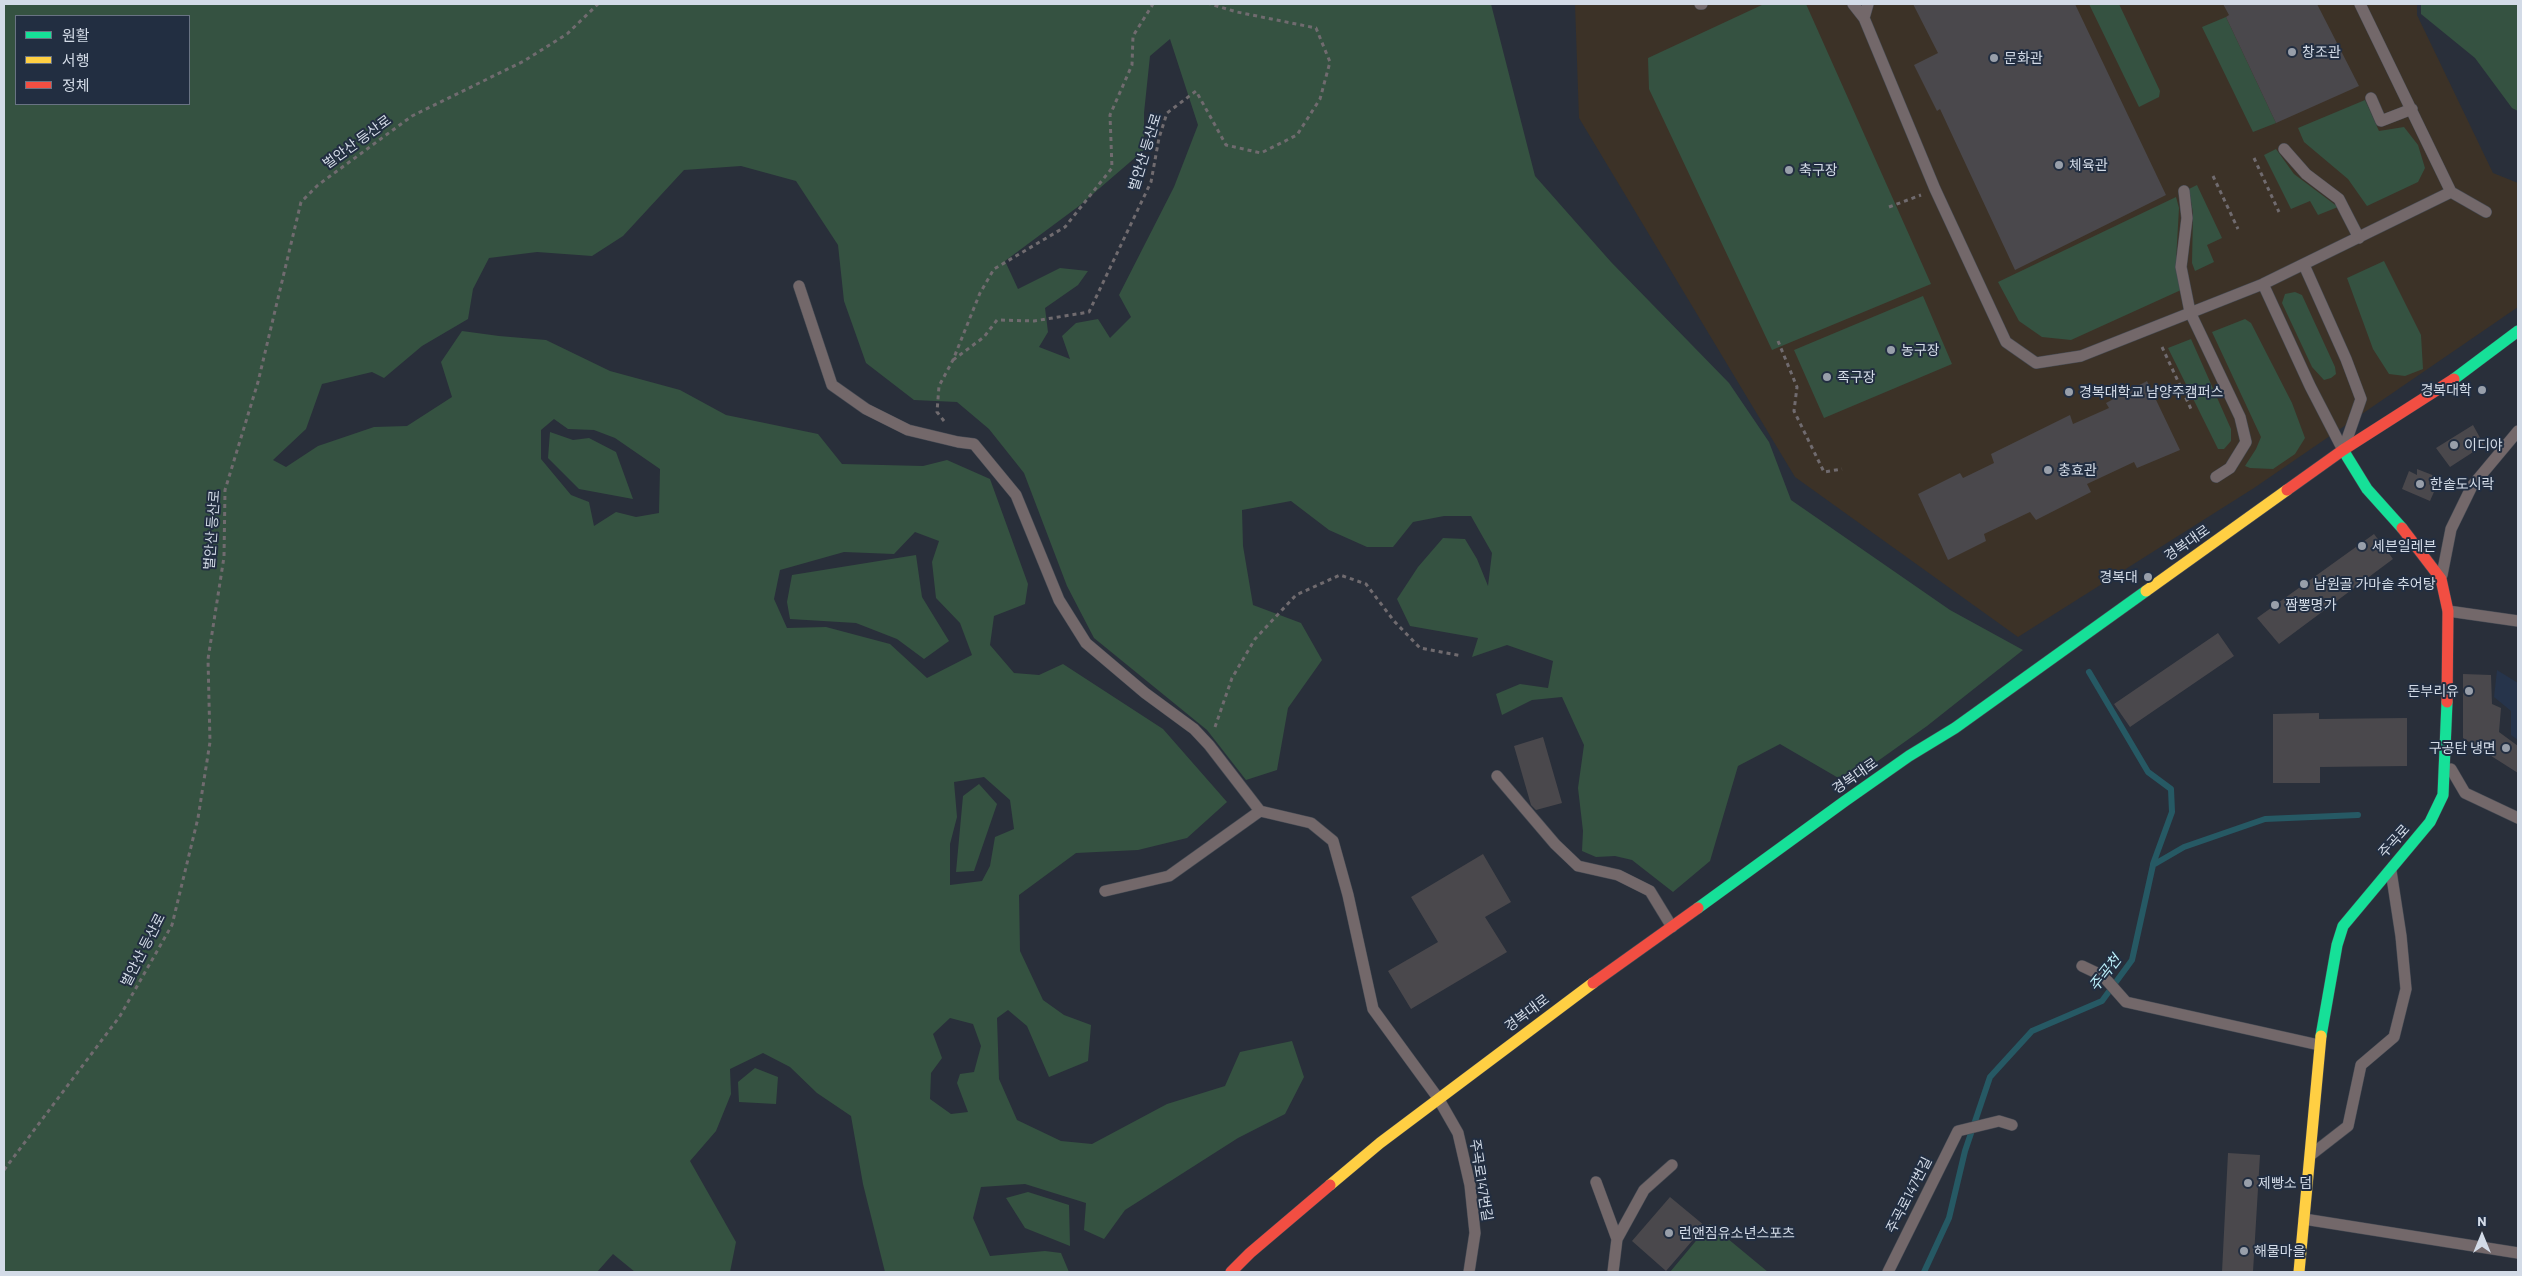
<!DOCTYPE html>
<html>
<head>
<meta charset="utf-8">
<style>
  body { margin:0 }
  #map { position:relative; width:2522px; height:1276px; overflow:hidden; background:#292f3a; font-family:Barlow,"Noto Sans KR",sans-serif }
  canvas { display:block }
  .frame { position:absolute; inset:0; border:5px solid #d3dbe7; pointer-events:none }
  .legend { position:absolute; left:15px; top:15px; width:175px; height:90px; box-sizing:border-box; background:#222e41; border:1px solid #697383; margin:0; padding:6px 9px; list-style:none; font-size:15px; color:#d3dbe7 }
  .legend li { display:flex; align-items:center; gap:10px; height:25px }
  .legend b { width:25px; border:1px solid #697383 }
  .north { position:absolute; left:2457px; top:1211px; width:50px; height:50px; -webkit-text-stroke:4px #222e41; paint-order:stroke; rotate:0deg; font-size:14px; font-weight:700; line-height:20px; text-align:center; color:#d3dbe7 }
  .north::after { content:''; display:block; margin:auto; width:18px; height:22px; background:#d3dbe7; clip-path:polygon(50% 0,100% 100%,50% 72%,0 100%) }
</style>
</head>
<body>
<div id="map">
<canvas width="2522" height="1276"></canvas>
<div class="frame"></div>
<ul class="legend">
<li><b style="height:6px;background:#16e098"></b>원활</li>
<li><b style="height:6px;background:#ffcf43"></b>서행</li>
<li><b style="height:6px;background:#f24e42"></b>정체</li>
</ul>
<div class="north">N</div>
</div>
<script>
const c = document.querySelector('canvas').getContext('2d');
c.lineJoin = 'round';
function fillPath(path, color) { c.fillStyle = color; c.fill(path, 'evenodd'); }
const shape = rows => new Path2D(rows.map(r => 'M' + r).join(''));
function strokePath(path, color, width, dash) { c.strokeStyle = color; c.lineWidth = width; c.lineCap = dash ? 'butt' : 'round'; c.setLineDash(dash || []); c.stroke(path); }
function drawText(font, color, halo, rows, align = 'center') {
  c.font = font + ' Barlow,"Noto Sans KR",sans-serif'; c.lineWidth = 4; c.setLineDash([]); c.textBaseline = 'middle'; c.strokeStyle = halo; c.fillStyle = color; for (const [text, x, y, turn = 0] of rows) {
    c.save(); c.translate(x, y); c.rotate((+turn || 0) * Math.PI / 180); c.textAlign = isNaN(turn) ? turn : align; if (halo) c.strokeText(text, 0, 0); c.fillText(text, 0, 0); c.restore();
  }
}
fillPath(shape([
  [2497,670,2518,683,2518,740,2511,735,2511,711,2494,697]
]), '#26344b');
fillPath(shape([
  [1575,4,2417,4,2417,15,2493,173,2518,183,2518,307,2254,488,2018,637,1795,477,1579,118]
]), '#3c3227');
fillPath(shape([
  [4,4,1491,4,1535,176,1611,262,1729,383,1769,442,1791,500,1950,610,2023,650,1927,726,1847,783,1780,744,1738,766,1710,861,1673,892,1632,860,1615,856,1596,857,1582,851,1583,831,1578,788,1584,745,1562,697,1532,700,1502,715,1496,694,1520,684,1548,688,1553,661,1507,645,1472,657,1478,638,1410,626,1397,599,1418,567,1443,538,1465,539,1477,559,1488,586,1492,553,1471,516,1444,516,1413,522,1393,547,1367,547,1329,530,1291,501,1242,510,1243,546,1253,605,1301,623,1322,660,1288,708,1277,770,1246,780,1207,730,1094,638,1067,586,1024,473,989,429,957,402,914,400,866,363,844,301,838,245,796,181,741,166,684,170,623,236,592,256,537,252,489,258,473,289,468,319,422,346,384,378,372,372,322,384,306,429,273,460,286,467,318,446,374,427,407,426,452,397,441,362,462,331,499,336,546,340,610,371,680,390,726,415,818,434,842,464,923,466,947,460,990,479,1028,584,1025,604,994,616,990,645,1014,673,1039,675,1063,664,1163,729,1227,802,1187,838,1138,850,1076,853,1019,895,1020,951,1043,1000,1064,1015,1091,1025,1088,1061,1049,1077,1027,1026,1008,1010,997,1018,999,1079,1017,1120,1061,1141,1092,1144,1167,1104,1225,1086,1240,1052,1292,1041,1304,1077,1285,1114,1238,1138,1125,1210,1104,1239,1084,1230,1086,1203,1025,1184,981,1187,973,1218,990,1256,1045,1251,1061,1253,1069,1272,885,1272,863,1184,851,1116,817,1093,790,1067,763,1053,730,1069,731,1094,716,1131,690,1161,736,1242,730,1272,635,1272,613,1254,597,1272,4,1272],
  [16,16,189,16,189,104,16,104],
  [1170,39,1198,125,1174,187,1119,295,1131,317,1110,338,1098,319,1076,323,1062,336,1070,359,1039,347,1048,332,1045,308,1078,285,1088,271,1060,268,1018,289,1005,261,1079,206,1144,150,1144,113,1150,56],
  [554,419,568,429,594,430,615,438,660,469,659,513,636,517,616,512,594,526,589,502,571,495,541,459,541,430],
  [915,532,939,541,932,562,936,598,960,623,972,655,927,678,890,644,826,627,787,628,774,599,780,570,844,552,894,554],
  [984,777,1010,800,1014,829,995,837,990,866,982,881,950,885,950,844,957,817,954,782],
  [950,1018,973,1024,981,1046,974,1072,960,1074,957,1083,968,1112,951,1114,930,1099,931,1073,942,1058,933,1034],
  [1764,4,1806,4,1931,284,1772,350,1649,89,1648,58],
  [2089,4,2119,4,2160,91,2159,97,2139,107],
  [2421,4,2518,4,2518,111,2512,108,2475,58,2421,14],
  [2226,17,2276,123,2253,132,2202,27],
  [2365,100,2379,131,2404,127,2418,145,2425,168,2418,182,2367,206,2348,179,2304,142,2298,128],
  [2276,149,2294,174,2338,207,2318,215,2310,201,2291,209,2264,155],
  [2197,185,2222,238,2207,245,2214,262,2195,271,2192,263,2193,213,2189,189],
  [2176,197,2179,208,2176,261,2181,290,2071,340,2042,337,2019,321,1998,282],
  [2384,261,2421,335,2423,369,2405,376,2389,374,2373,349,2347,278],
  [2295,292,2302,295,2335,367,2336,374,2331,378,2324,380,2312,367,2282,303,2285,294],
  [1923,296,1952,364,1824,418,1794,350],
  [2245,319,2251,323,2292,403,2305,438,2295,454,2273,469,2250,468,2245,466,2256,449,2261,437,2212,332],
  [2191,339,2231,429,2231,441,2224,449,2218,449,2168,348],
  [550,432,573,440,589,438,616,452,633,499,579,489,548,458],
  [916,555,922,597,949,641,924,659,897,639,856,623,790,619,787,602,792,575],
  [979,784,997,804,974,871,956,872,963,796],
  [755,1068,778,1077,776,1104,739,1102,738,1082],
  [1028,1192,1069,1205,1070,1246,1025,1228,1006,1198],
  [1710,1224,1768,1272,1670,1272]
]), '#355241');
strokePath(shape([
  [2089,672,2148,772,2171,789,2172,812,2153,864],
  [1924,1272,1949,1218,1965,1151,1990,1077,2032,1031,2102,1001,2132,960,2153,865,2184,847,2265,819,2358,815]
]), '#265964', 6);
fillPath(shape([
  [1913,4,2075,4,2166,195,2015,270,1940,109,1937,111,1914,65,1938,53],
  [2223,4,2317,4,2359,86,2276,123,2226,17,2229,15],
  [2147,381,2180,450,2137,468,2134,462,2087,484,2091,492,2036,520,2030,512,1984,534,1986,541,1948,560,1918,494,1960,473,1963,478,1994,463,1991,454,2070,415,2073,424,2109,408,2106,403],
  [2473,425,2484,445,2450,467,2436,448],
  [2417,469,2440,478,2430,501,2402,489,2409,471,2417,475],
  [2374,534,2393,559,2279,644,2257,618],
  [2218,633,2234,656,2130,727,2114,704],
  [2463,674,2491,675,2492,704,2501,708,2499,732,2518,746,2518,773,2463,738],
  [2319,713,2319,719,2407,718,2407,766,2320,767,2320,783,2273,783,2273,714],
  [1543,737,1562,803,1536,810,1531,805,1514,746],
  [1483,854,1511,902,1485,917,1507,952,1411,1009,1388,971,1438,942,1411,897],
  [2228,1153,2260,1155,2253,1272,2222,1272],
  [1670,1197,1705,1226,1666,1271,1632,1241]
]), '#4a484c');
const lane = shape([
  [1700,4,1702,4],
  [1853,4,1864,18,1935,189,2006,342,2036,363,2081,356,2263,284,2451,192],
  [2360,4,2451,192,2486,212],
  [1864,18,1868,4],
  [2371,98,2381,121,2412,109],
  [2284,149,2306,174,2339,199,2359,238],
  [2184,191,2187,218,2181,267,2190,312,2240,417,2246,442,2230,468,2216,477],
  [2304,265,2346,359,2361,399,2346,442],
  [2263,284,2310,386,2343,450],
  [799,286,832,385,866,409,908,430,958,442,974,444,1016,495,1059,600,1086,643,1145,693,1194,729,1209,745,1260,811,1311,823,1333,841,1348,895,1373,1009,1438,1098,1458,1133,1470,1185,1475,1233,1469,1272],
  [2442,575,2451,529,2472,486,2518,431],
  [2448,611,2518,621],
  [2451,769,2465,793,2518,818],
  [1497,776,1555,844,1578,866,1618,875,1650,891,1672,927],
  [1105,891,1169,876,1260,811],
  [2082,966,2103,976,2126,1002,2319,1045],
  [2312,1154,2348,1126,2361,1065,2394,1037,2406,989,2401,936,2391,871],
  [1596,1182,1617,1239,1613,1272],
  [2304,1219,2518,1253],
  [1617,1239,1644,1190,1672,1165],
  [1888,1272,1958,1131,1999,1121,2012,1125]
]);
const fast = shape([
  [2454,379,2518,331],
  [2343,450,2367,489,2402,528],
  [1698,908,1845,801,1909,756,1955,728,2146,591],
  [2321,1036,2337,945,2343,926,2430,822,2443,795,2447,702]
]);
const slow = shape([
  [2146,591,2287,490],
  [1330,1185,1380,1143,1593,983],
  [2299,1272,2321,1036]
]);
const jam = shape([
  [2287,490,2343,450,2454,379],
  [2402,528,2441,579,2448,611,2447,702],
  [1593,983,1698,908],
  [1231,1272,1250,1253,1330,1185]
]);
strokePath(lane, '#464b54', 12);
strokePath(fast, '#464b54', 12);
strokePath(slow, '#464b54', 12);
strokePath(jam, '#464b54', 12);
strokePath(shape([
  [2254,158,2279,212],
  [2213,176,2238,229],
  [1889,207,1921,195],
  [1778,341,1797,387,1794,411,1824,472,1842,469],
  [2162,347,2191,409],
  [953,360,984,337,997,320,1034,321,1089,312,1151,182,1159,138,1167,113,1196,91,1226,145,1261,153,1297,135,1320,99,1330,62,1316,28,1237,12,1210,4],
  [944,421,937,412,939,386,953,360,980,293,994,269,1065,227,1112,168,1110,115,1132,65,1133,36,1153,4],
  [1215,727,1232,678,1255,639,1296,595,1340,575,1366,584,1394,621,1420,648,1462,656],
  [4,1170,120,1016,172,925,198,818,210,742,208,659,224,557,225,490,258,382,301,202,318,185,412,116,524,61,567,34,598,4]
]), '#706b6f', 3, [4, 4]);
strokePath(lane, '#73686a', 11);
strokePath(fast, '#16e098', 11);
strokePath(slow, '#ffcf43', 11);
strokePath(jam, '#f24e42', 11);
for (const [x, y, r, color] of [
  [2292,52,5,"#989faa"],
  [1994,58,5,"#989faa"],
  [2059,165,5,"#989faa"],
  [1789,170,5,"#989faa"],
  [1891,350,5,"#989faa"],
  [1827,377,5,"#989faa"],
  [2482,390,5,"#989faa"],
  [2069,392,5,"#989faa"],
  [2454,445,5,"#989faa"],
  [2048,470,5,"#989faa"],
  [2420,484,5,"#989faa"],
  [2362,546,5,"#989faa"],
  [2148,577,5,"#989faa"],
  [2304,584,5,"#989faa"],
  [2275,605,5,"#989faa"],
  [2469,691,5,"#989faa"],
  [2506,748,5,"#989faa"],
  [2248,1183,5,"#989faa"],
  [1669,1233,5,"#989faa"],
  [2244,1251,5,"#989faa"]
]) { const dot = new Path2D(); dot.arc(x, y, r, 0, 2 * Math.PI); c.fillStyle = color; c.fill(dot); strokePath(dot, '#222e41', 2); }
drawText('14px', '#d3dbe7', '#222e41', [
  ["창조관",2302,52],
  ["문화관",2004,58],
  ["체육관",2069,165],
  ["축구장",1799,170],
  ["농구장",1901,350],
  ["족구장",1837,377],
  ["경복대학",2472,390,"right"],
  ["경복대학교 남양주캠퍼스",2079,392],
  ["이디야",2464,445],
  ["충효관",2058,470],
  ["한솥도시락",2430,484],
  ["세븐일레븐",2372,546],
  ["경복대",2138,577,"right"],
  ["남원골 가마솥 추어탕",2314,584],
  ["짬뽕명가",2285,605],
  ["돈부리유",2459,691,"right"],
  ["구공탄 냉면",2496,748,"right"],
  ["제빵소 덤",2258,1183],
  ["런앤짐유소년스포츠",1679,1233],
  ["해물마을",2254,1251]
], 'left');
drawText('14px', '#d3dbe7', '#222e41', [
  ["벌안산 등산로",357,142,-36],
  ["벌안산 등산로",1145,152,-73],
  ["벌안산 등산로",212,530,-86],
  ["경복대로",2187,543,-35],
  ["경복대로",1855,776,-35],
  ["주곡로",2394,841,-48],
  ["벌안산 등산로",143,950,-63],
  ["경복대로",1527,1013,-37],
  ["주곡로147번길",1481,1180,81],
  ["주곡로147번길",1909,1195,-63]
]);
drawText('italic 15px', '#bbeef9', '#222e41', [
  ["주곡천",2105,973,-52]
]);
</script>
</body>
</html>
